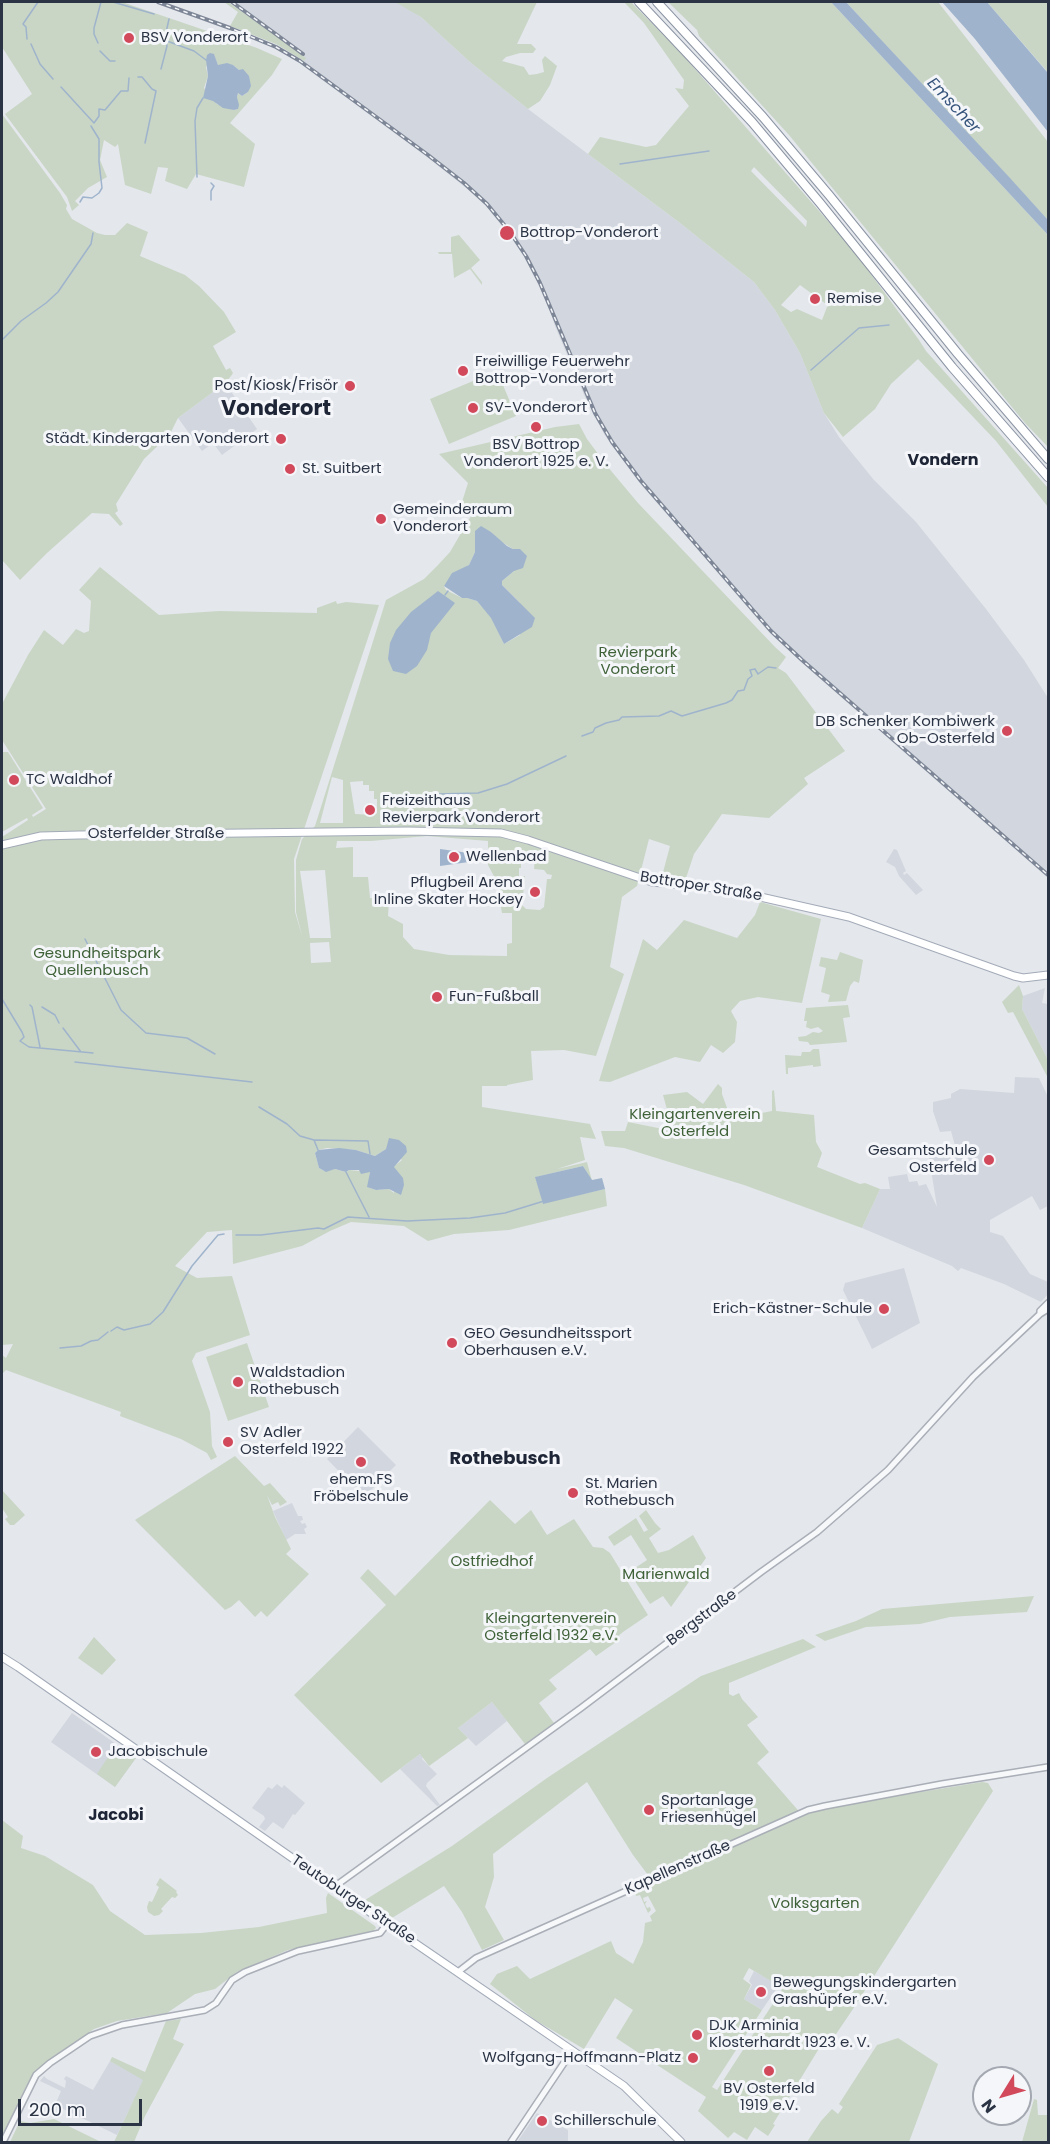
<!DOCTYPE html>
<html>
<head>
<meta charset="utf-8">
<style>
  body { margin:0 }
  #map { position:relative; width:1050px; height:2144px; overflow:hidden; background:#e4e7ec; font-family:Poppins,sans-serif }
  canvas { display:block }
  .frame { position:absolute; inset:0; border:3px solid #2b3445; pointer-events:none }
  .north { position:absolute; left:972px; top:2066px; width:60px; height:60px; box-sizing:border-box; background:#f4f6f9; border:2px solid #a4a8b1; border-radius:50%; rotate:233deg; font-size:16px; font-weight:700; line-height:24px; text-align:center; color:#2b3445 }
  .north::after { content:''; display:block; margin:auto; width:21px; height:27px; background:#d1495b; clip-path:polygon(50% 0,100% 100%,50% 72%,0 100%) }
  .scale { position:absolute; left:18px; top:2099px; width:124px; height:27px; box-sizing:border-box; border:3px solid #2b3445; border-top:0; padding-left:8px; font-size:18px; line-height:21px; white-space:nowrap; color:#2b3445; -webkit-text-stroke:4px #f4f6f9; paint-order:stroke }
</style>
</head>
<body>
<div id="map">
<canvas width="1050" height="2144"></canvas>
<div class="frame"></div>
<div class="north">N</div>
<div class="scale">200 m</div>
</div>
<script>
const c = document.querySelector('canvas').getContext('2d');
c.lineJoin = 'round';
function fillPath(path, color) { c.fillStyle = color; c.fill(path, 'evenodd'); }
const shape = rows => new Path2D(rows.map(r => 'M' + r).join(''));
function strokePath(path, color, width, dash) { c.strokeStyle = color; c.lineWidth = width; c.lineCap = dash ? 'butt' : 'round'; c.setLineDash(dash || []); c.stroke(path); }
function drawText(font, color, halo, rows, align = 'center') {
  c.font = font + ' Poppins,sans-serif'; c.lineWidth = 6; c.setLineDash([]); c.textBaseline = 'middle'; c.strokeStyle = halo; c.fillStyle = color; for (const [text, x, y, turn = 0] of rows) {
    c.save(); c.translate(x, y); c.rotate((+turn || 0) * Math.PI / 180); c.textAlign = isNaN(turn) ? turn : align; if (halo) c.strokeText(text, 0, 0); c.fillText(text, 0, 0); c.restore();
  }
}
fillPath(shape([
  [231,2,395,2,406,7,421,17,470,62,528,109,680,223,754,282,775,310,800,353,824,413,839,437,874,480,916,522,986,609,1024,660,1048,698,1048,876,882,731,772,633,643,487,604,434,585,397,555,326,548,304,528,259,511,233,480,199,378,118,302,64,305,58],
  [225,383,257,429,222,455,213,443,202,451,178,418],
  [894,849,897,850,906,871,903,873,904,875,907,873,923,890,916,895,899,876,895,867,886,862],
  [1045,988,1042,1003,1048,1004,1048,1060,1022,1009,1023,996],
  [1015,1077,1039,1078,1048,1097,1048,1206,1040,1210,1032,1196,990,1220,990,1232,1003,1236,1030,1274,1048,1282,1048,1294,1041,1302,1004,1284,961,1268,958,1271,952,1266,862,1228,880,1189,890,1189,888,1177,907,1174,909,1182,917,1181,919,1186,926,1184,937,1207,928,1151,945,1148,948,1151,956,1149,951,1131,940,1132,933,1111,933,1102,951,1098,951,1094,960,1089,1014,1093],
  [904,1268,920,1323,872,1349,843,1290,845,1283],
  [358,1427,396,1465,364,1497,327,1459],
  [292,1503,298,1516,302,1516,303,1520,300,1521,302,1524,305,1523,307,1527,304,1529,306,1534,295,1534,286,1540,273,1511],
  [492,1702,507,1721,476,1746,458,1728],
  [72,1713,136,1758,115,1787,51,1742],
  [420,1754,423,1757,422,1759,437,1774,427,1783,426,1786,440,1805,437,1806,400,1769],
  [277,1784,282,1788,284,1785,305,1803,295,1815,293,1814,283,1829,273,1822,265,1831,259,1827,265,1819,264,1816,252,1808,268,1787,272,1789],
  [754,1971,779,1985,762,2010,744,1999,752,1985,749,1981],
  [110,2061,144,2079,117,2135,55,2105,61,2091,40,2081,44,2076,47,2079,65,2088,66,2081,64,2079,66,2076,93,2090],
  [537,2113,568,2130,568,2142,517,2142]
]), '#d2d6de');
fillPath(shape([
  [2,2,122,2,257,48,282,59,272,75,230,123,255,144,244,187,196,174,187,189,165,181,168,168,158,167,151,194,125,185,118,144,115,147,104,140,100,160,107,177,88,188,75,201,79,205,72,211,67,197,5,114,32,94,2,47],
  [214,55,218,65,233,65,239,70,248,92,242,96,238,93,237,97,238,109,234,110,217,104,204,88,208,76,206,67],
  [224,2,228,2,271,32,306,58,304,61,276,44,230,26,238,12],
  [395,2,537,2,517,44,531,44,536,49,533,53,520,53,506,57,502,61,524,67,529,75,537,74,544,72,542,60,545,56,557,66,550,85,540,101,528,109,470,62,421,17],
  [624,2,631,2,681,53,854,251,919,340,926,351,1048,488,1048,507,996,441,918,359,891,384,875,409,843,437,824,413,800,353,775,310,754,282,680,223,588,154,600,137,646,147,656,145,689,106,675,88,683,89,684,80,644,23],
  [754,167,807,221,806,227,751,171],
  [800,285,826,304,830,303,831,305,827,307,822,320,797,309,791,312,781,305],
  [668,2,831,2,1048,235,1048,447,1025,423,789,135,699,36,697,30],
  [846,2,938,2,1048,142,1048,220],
  [987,2,1048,2,1048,73,1045,69],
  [2,114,60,193,67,205,66,209,72,219,97,233,105,235,115,235,127,223,148,232,140,256,185,275,199,286,224,312,236,332,213,346,226,370,230,368,233,373,231,376,225,383,178,418,170,434,144,459,116,504,118,511,115,513,123,524,120,526,109,514,92,513,47,553,20,580,2,560],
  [459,235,480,260,471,268,482,282,482,285,470,269,454,278,452,254,439,254,438,252,451,252,451,237],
  [497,371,516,416,449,444,430,399],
  [579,424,587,439,607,466,638,503,775,647,786,657,778,668,786,673,845,751,804,778,808,784,769,818,722,814,694,854,686,878,662,876,670,846,649,839,637,886,622,897,610,967,624,974,596,1056,564,1050,531,1051,533,1080,507,1085,507,1086,482,1086,482,1107,590,1124,596,1139,580,1137,585,1160,557,1169,587,1162,592,1181,583,1166,536,1177,543,1203,605,1189,607,1206,509,1230,454,1234,428,1241,404,1226,351,1222,330,1231,302,1246,233,1264,232,1230,207,1232,175,1266,197,1278,232,1276,250,1335,196,1353,192,1361,210,1412,212,1446,217,1457,211,1460,207,1453,181,1439,120,1416,121,1412,6,1370,2,1374,2,1355,6,1358,13,1344,2,1345,2,837,28,820,27,818,2,832,2,752,8,752,43,808,32,815,33,817,46,809,2,740,2,704,28,655,44,630,63,645,76,629,84,633,89,631,91,601,79,590,100,567,159,615,219,611,317,613,317,608,336,601,337,604,346,602,379,605,294,859,295,912,302,936,296,912,296,860,302,839,315,826,386,600,424,579,438,565,450,552,474,511,461,505,468,483,439,454,555,427],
  [475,531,491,532,497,539,513,549,514,571,502,581,502,585,520,603,520,635,504,644,491,617,477,601,467,598,462,598,446,590,444,586,469,565,475,552],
  [332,777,343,780,343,823,320,823],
  [363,781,363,785,369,785,369,791,374,791,374,799,377,799,377,813,374,815,355,814,350,782],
  [427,836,488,841,488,865,496,880,502,913,512,913,512,943,507,944,507,956,449,955,414,949,403,937,403,924,388,916,389,901,378,901,378,898,370,898,368,877,353,877,353,847,336,848,337,841,371,841],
  [521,857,535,858,534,869,544,870,547,874,552,875,551,879,547,879,544,907,540,910,526,909,522,905,525,876,519,876,519,868,521,868],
  [325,870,331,938,310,938,300,871],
  [329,942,331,962,311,963,310,943],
  [327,1148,356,1150,375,1156,386,1149,402,1160,393,1167,394,1193,389,1189,376,1190,368,1187,370,1172,349,1170,346,1172,335,1169,324,1171,319,1168,315,1153,318,1150],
  [760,902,821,919,802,1003,758,997,740,1001,731,1011,737,1022,735,1042,723,1053,711,1045,700,1062,675,1057,610,1082,599,1081,643,939,657,950,684,920,737,938,755,915],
  [840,952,863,960,859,983,854,981,850,986,846,1001,828,1002,830,995,821,992,826,968,819,966,821,957,837,960],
  [1019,985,1023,996,1022,1009,1048,1060,1048,1078,1013,1012,1008,1013,1002,1002],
  [848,1005,850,1017,843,1018,847,1042,810,1045,808,1042,799,1041,798,1037,806,1036,813,1032,819,1033,823,1031,818,1027,811,1029,806,1027,807,1021,804,1021,806,1008],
  [813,1049,819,1049,821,1066,813,1067,813,1065,788,1068,788,1074,786,1074,785,1055,801,1056,802,1052,810,1052],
  [718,1084,722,1088,722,1094,731,1119,772,1111,772,1091,774,1090,776,1111,814,1115,816,1142,822,1153,817,1167,860,1184,865,1183,880,1189,862,1228,744,1185,624,1148,605,1146,601,1131,625,1131,628,1122,673,1131,663,1095,687,1092,703,1104],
  [247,1343,269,1407,228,1421,206,1357],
  [235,1456,264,1486,270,1483,287,1502,280,1506,278,1502,272,1505,267,1495,275,1517,291,1549,286,1554,309,1574,267,1617,261,1611,255,1617,239,1600,231,1607,225,1610,135,1520],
  [2,1490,25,1515,14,1525,10,1525,5,1519,8,1517,2,1508],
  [490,1500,515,1524,531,1510,547,1535,574,1519,593,1547,603,1548,610,1553,648,1615,623,1632,617,1637,619,1640,596,1656,590,1649,549,1680,557,1689,539,1703,554,1723,525,1744,492,1702,458,1728,468,1738,429,1766,420,1754,381,1783,294,1695,386,1605,360,1578,368,1569,395,1596],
  [646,1510,655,1523,661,1529,649,1538,658,1553,669,1550,693,1535,706,1558,671,1607,663,1596,650,1604,629,1572,647,1560,631,1535,614,1546,608,1537,636,1518,644,1532,648,1530,639,1516],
  [1034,1596,1027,1612,950,1617,920,1624,866,1627,825,1641,815,1635,856,1621,882,1609],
  [94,1637,116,1660,102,1675,78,1658],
  [803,1639,816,1647,729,1683,729,1694,733,1696,739,1693,742,1699,758,1717,747,1725,769,1752,757,1763,803,1816,823,1808,982,1782,988,1783,993,1791,851,2012,832,2040,826,2037,773,2124,775,2125,768,2136,755,2127,747,2140,734,2132,728,2138,698,2111,706,2097,616,2038,633,2010,615,1998,584,2049,535,2020,490,1984,497,1974,517,1966,530,1979,611,1941,616,1953,633,1964,643,1942,645,1923,652,1921,650,1916,656,1911,648,1896,643,1898,644,1902,647,1901,645,1904,647,1908,650,1907,651,1910,648,1913,640,1895,636,1896,635,1891,651,1879,633,1855,587,1782,493,1854,494,1877,485,1907,504,1940,482,1950,462,1912,444,1886,392,1918,365,1900,452,1846,547,1778,701,1676],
  [749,1968,783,1988,717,2090,712,2087,762,2010,744,1999,751,1985,743,1979],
  [118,1747,136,1758,115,1787,97,1774,110,1754,112,1755],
  [2,1820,23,1836,21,1848,45,1856,93,1885,110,1911,145,1935,201,1933,259,1927,327,1913,326,1898,328,1893,375,1926,376,1928,373,1931,288,1950,237,1972,215,1989,195,1994,167,2013,117,2021,94,2029,53,2057,30,2079,2,2137],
  [160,1878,177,1891,176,1892,178,1895,175,1898,172,1897,161,1909,163,1911,159,1915,154,1916,148,1912,147,1907,149,1901,152,1902,159,1887,156,1885],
  [181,2019,173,2039,184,2044,145,2116,134,2142,114,2142,143,2080,110,2061,112,2057,145,2072,166,2021],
  [898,2038,938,2064,909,2142,807,2142,821,2121,832,2109,838,2114,843,2107,839,2104,877,2045],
  [1034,2099,1037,2100,1038,2115,1048,2115,1048,2141,1022,2142],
  [54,2119,101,2142,10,2142,20,2121,30,2123]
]), '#c9d6c5');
fillPath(shape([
  [831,2,846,2,1010,178,1048,220,1048,235],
  [942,2,987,2,1048,73,1048,132,975,39],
  [210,53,214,54,218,65,227,63,233,65,239,70,243,69,249,76,251,86,248,92,242,96,238,93,237,97,239,105,238,109,234,110,223,108,213,101,203,98,208,76,206,60,207,55],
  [481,526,491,532,507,546,513,549,520,549,527,556,523,568,514,571,502,581,502,585,535,618,532,627,504,644,491,618,477,601,467,598,462,598,444,586,452,573,469,565,475,552,475,531],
  [438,591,455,603,431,633,427,650,417,666,406,674,393,671,388,659,390,643,396,630,411,612],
  [440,849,469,853,469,862,440,866],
  [389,1138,399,1140,406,1146,407,1152,394,1167,403,1178,404,1185,401,1195,389,1189,376,1190,367,1187,370,1172,361,1174,359,1170,349,1170,346,1172,335,1169,326,1172,319,1168,315,1153,318,1150,339,1148,356,1150,375,1156,386,1149],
  [583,1166,592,1180,602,1178,605,1189,543,1204,535,1177]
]), '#9fb4cc');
strokePath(shape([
  [113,2,154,14],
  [27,39,26,27,23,24,38,2],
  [167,41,194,51,206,60],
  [98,43,94,34,94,28,101,2],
  [31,44,40,64,53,79],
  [100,51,110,61,115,61],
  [161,69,167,46,165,37,169,19],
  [138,77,142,77,152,89,156,91,145,143],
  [61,87,94,123,99,116,99,109,105,110,121,91,128,91,129,78],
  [620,164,709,151],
  [197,177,195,121,197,108,203,98],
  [211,183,214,186,211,191,211,200],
  [80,202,83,197,92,198,99,193,102,188,99,162,99,139,91,126],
  [2,340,21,321,46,303,58,292,91,244,93,233],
  [811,370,859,328,889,325],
  [445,595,448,591],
  [582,736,593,732,595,728,606,723,619,720,622,717,659,716,671,711,682,716,726,703,732,700,738,691,744,690,748,679,752,676,750,670,755,669,758,674,768,667,776,668],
  [438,794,478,793,507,784,566,756],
  [85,939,121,1010,146,1033,187,1038,215,1054],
  [2,999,22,1032,24,1037,20,1041,29,1047,93,1053],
  [30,1005,32,1007,40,1047],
  [42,1007,55,1015,59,1023],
  [63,1028,81,1052],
  [75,1062,252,1082],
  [259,1107,287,1124,300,1136,314,1140,318,1150],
  [315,1140,368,1141,370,1154],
  [346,1172,369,1217],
  [236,1235,261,1235,318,1228,324,1229,348,1217,407,1221,470,1218,505,1213,544,1201],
  [111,1331,117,1327,124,1330,150,1324,163,1312,192,1266,218,1235,224,1234],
  [60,1348,81,1346,91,1341,98,1340,108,1332]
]), '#9fb4cc', 1.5);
const minor = shape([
  [1040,1314,1048,1309],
  [334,1887,581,1708,761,1572,817,1532,888,1470,973,1377,1040,1314,1040,1311,1048,1303],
  [458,1972,476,1958,808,1810,825,1806,942,1784,1048,1767],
  [3,2142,36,2075,50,2063,90,2036,122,2025,205,2010,216,2003,232,1980,245,1972,298,1951,380,1933,387,1924],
  [511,2142,572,2051]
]);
const major = shape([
  [2,845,41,836,79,835,408,831,501,833,528,840,652,882,725,889,849,917,1014,976,1023,978,1048,975],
  [2,1657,18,1667,387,1924,624,2086,681,2142]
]);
const highway = shape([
  [639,2,752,122,820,203,952,367,1048,477],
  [657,2,763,117,829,195,958,354,1048,459]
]);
strokePath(minor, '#a9aeb7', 8);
strokePath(major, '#a3abb8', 9);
strokePath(highway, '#8b94a3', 10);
strokePath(minor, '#f7f8fa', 5);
strokePath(major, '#fff', 7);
strokePath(highway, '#fff', 8);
const rail = shape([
  [158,2,230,28,276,47,300,61,428,155,464,183,487,204,510,232,526,256,540,283,595,413,612,442,641,481,771,631,802,660,1048,875],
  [232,2,303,54]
]);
strokePath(rail, '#7d8696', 4);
strokePath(rail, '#f4f6f9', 1.5, [4.5]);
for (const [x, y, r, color] of [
  [129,38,6,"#d1495b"],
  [507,233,8,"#d1495b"],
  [815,299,6,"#d1495b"],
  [463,371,6,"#d1495b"],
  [350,386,6,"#d1495b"],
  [473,408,6,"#d1495b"],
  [536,427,6,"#d1495b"],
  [281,439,6,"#d1495b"],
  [290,469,6,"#d1495b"],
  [381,519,6,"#d1495b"],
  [1007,731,6,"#d1495b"],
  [14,780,6,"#d1495b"],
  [370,810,6,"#d1495b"],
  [454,857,6,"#d1495b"],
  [535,892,6,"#d1495b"],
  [437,997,6,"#d1495b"],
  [989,1160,6,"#d1495b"],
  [884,1309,6,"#d1495b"],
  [452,1343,6,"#d1495b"],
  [238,1382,6,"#d1495b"],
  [228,1442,6,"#d1495b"],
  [361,1462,6,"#d1495b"],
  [573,1493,6,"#d1495b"],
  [96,1752,6,"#d1495b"],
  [649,1810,6,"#d1495b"],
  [761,1992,6,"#d1495b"],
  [697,2035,6,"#d1495b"],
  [693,2058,6,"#d1495b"],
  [769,2071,6,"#d1495b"],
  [542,2121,6,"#d1495b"]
]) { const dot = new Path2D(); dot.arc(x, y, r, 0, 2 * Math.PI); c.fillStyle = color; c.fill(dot); strokePath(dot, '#f4f6f9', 2); }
drawText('15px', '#2b3445', '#f4f6f9', [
  ["BSV Vonderort",141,38],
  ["Bottrop-Vonderort",520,233],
  ["Remise",827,299],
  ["Freiwillige Feuerwehr",475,362],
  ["Bottrop-Vonderort",475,379],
  ["Post/Kiosk/Frisör",338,386,"right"],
  ["SV-Vonderort",485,408],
  ["Städt. Kindergarten Vonderort",269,439,"right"],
  ["BSV Bottrop",536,445,"center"],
  ["Vonderort 1925 e. V.",536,462,"center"],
  ["St. Suitbert",302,469],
  ["Gemeinderaum",393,510],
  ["Vonderort",393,527],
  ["DB Schenker Kombiwerk",995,722,"right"],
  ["Ob-Osterfeld",995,739,"right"],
  ["TC Waldhof",26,780],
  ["Freizeithaus",382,801],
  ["Revierpark Vonderort",382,818],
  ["Wellenbad",466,857],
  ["Pflugbeil Arena",523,883,"right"],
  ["Inline Skater Hockey",523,900,"right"],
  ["Fun-Fußball",449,997],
  ["Gesamtschule",977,1151,"right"],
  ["Osterfeld",977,1168,"right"],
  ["Erich-Kästner-Schule",872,1309,"right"],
  ["GEO Gesundheitssport",464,1334],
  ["Oberhausen e.V.",464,1351],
  ["Waldstadion",250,1373],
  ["Rothebusch",250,1390],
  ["SV Adler",240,1433],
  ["Osterfeld 1922",240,1450],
  ["ehem.FS",361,1480,"center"],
  ["Fröbelschule",361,1497,"center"],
  ["St. Marien",585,1484],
  ["Rothebusch",585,1501],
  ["Jacobischule",108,1752],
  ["Sportanlage",661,1801],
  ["Friesenhügel",661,1818],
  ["Bewegungskindergarten",773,1983],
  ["Grashüpfer e.V.",773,2000],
  ["DJK Arminia",709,2026],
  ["Klosterhardt 1923 e. V.",709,2043],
  ["Wolfgang-Hoffmann-Platz",681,2058,"right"],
  ["BV Osterfeld",769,2089,"center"],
  ["1919 e.V.",769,2106,"center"],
  ["Schillerschule",554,2121]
], 'left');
drawText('15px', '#3f6138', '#f4f6f9', [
  ["Revierpark",638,653],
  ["Vonderort",638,670],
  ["Gesundheitspark",97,954],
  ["Quellenbusch",97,971],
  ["Kleingartenverein",695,1115],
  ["Osterfeld",695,1132],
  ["Ostfriedhof",492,1562],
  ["Marienwald",666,1575],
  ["Kleingartenverein",551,1619],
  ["Osterfeld 1932 e.V.",551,1636],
  ["Volksgarten",815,1904]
]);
drawText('15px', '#2b3445', '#f4f6f9', [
  ["Osterfelder Straße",156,834],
  ["Bottroper Straße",701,887,9],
  ["Bergstraße",702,1618,-37],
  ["Kapellenstraße",678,1868,-24],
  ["Teutoburger Straße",353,1900,34]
]);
drawText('italic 16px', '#34527a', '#f4f6f9', [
  ["Emscher",953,106,47]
]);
drawText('bold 16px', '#1d2536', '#f4f6f9', [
  ["Vondern",943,461],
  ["Jacobi",116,1816]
]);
drawText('bold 18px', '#1d2536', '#f4f6f9', [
  ["Rothebusch",505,1459]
]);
drawText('bold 21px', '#1d2536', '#f4f6f9', [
  ["Vonderort",276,410]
]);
</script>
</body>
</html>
